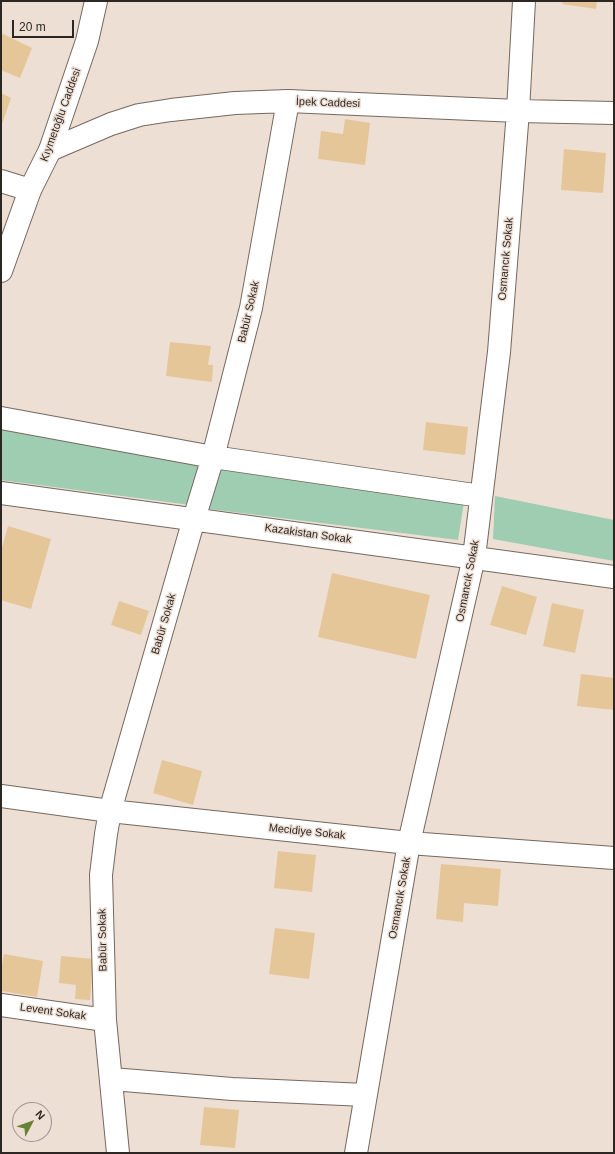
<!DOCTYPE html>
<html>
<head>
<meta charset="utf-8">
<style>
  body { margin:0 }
  #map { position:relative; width:615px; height:1154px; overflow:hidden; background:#eedfd5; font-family:Helvetica,sans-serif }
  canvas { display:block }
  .frame { position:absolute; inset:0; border:2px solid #2d2723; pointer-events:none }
  .north { position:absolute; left:12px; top:1102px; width:40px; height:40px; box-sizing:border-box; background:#eedfd5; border:1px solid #a1958e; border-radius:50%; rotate:49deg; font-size:11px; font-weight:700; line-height:16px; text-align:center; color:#2d2723 }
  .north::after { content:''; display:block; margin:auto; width:14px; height:18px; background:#688133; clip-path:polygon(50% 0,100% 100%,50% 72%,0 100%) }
  .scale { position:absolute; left:12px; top:20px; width:62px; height:18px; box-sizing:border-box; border:2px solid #2d2723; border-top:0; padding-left:5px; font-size:12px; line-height:14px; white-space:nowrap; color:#2d2723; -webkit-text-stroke:3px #eedfd5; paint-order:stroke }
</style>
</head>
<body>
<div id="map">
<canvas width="615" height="1154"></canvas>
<div class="frame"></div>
<div class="north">N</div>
<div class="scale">20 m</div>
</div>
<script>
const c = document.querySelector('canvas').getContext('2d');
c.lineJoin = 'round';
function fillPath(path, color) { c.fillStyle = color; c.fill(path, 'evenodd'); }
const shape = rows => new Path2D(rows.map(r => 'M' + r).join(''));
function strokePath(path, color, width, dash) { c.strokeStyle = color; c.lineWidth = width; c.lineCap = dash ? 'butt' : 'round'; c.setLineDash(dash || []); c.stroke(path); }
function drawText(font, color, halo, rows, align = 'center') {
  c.font = font + ' Helvetica,sans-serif'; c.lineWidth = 3; c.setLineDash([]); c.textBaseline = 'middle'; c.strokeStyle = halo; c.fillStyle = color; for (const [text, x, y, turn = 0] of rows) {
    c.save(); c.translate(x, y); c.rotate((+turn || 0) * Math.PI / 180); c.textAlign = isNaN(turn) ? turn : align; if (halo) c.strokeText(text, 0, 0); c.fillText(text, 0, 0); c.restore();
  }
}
fillPath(shape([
  [1,429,201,462,190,505,1,480],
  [221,464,464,502,458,540,209,509],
  [495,496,614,520,614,561,493,539]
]), '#9fcdb1');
fillPath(shape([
  [563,1,597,1,596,9,562,4],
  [1,33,32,48,20,78,1,70],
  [1,93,11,98,1,127],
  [345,119,370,123,365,165,318,159,321,131,343,134],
  [564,149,606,153,603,193,561,190],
  [170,342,211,346,208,365,213,365,212,382,166,376],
  [426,422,468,427,465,455,423,450],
  [8,526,51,539,31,609,1,600,1,551],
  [332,573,430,595,416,659,318,637],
  [502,586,537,597,526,635,490,625],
  [119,601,149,611,141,635,111,625],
  [552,603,584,610,575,653,543,646],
  [581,674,614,678,614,710,577,706],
  [162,760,202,771,193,805,153,793],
  [278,851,316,855,312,892,274,888],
  [441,864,501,869,498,906,464,903,463,922,436,919],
  [275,928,315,933,309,979,269,974],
  [4,954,43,961,37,997,1,991,1,972],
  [61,956,93,959,90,1000,75,999,76,985,59,983],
  [204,1107,239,1110,235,1148,200,1145]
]), '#e4c699');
const minor = shape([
  [50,150,111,124,139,115,171,110,235,103,288,101,518,111,614,113],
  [1,271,30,190],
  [1,418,213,457,481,496],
  [1,493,614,577],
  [1,796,110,811,409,843,614,858],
  [1,1005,105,1020],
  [112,1079,232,1089,365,1095],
  [118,1153,105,1020,101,875,106,834,110,811,194,519,213,457,251,308,288,101],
  [356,1153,409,843,474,557,499,352,518,111,524,1]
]);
const major = shape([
  [1,181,30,190,50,150,87,41,96,1]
]);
strokePath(minor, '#75685f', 24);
strokePath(major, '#75685f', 24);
strokePath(minor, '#fff', 22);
strokePath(major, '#fff', 22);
drawText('11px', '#2d2723', '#eedfd5', [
  ["İpek Caddesi",328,103,2],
  ["Kıymetoğlu Caddesi",61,115,-70],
  ["Osmancık Sokak",506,259,-85],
  ["Babür Sokak",249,312,-77],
  ["Kazakistan Sokak",308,534,8],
  ["Osmancık Sokak",468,581,-79],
  ["Babür Sokak",164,624,-74],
  ["Mecidiye Sokak",307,832,6],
  ["Osmancık Sokak",400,898,-80],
  ["Babür Sokak",103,940,-91],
  ["Levent Sokak",53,1012,8]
]);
</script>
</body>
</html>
